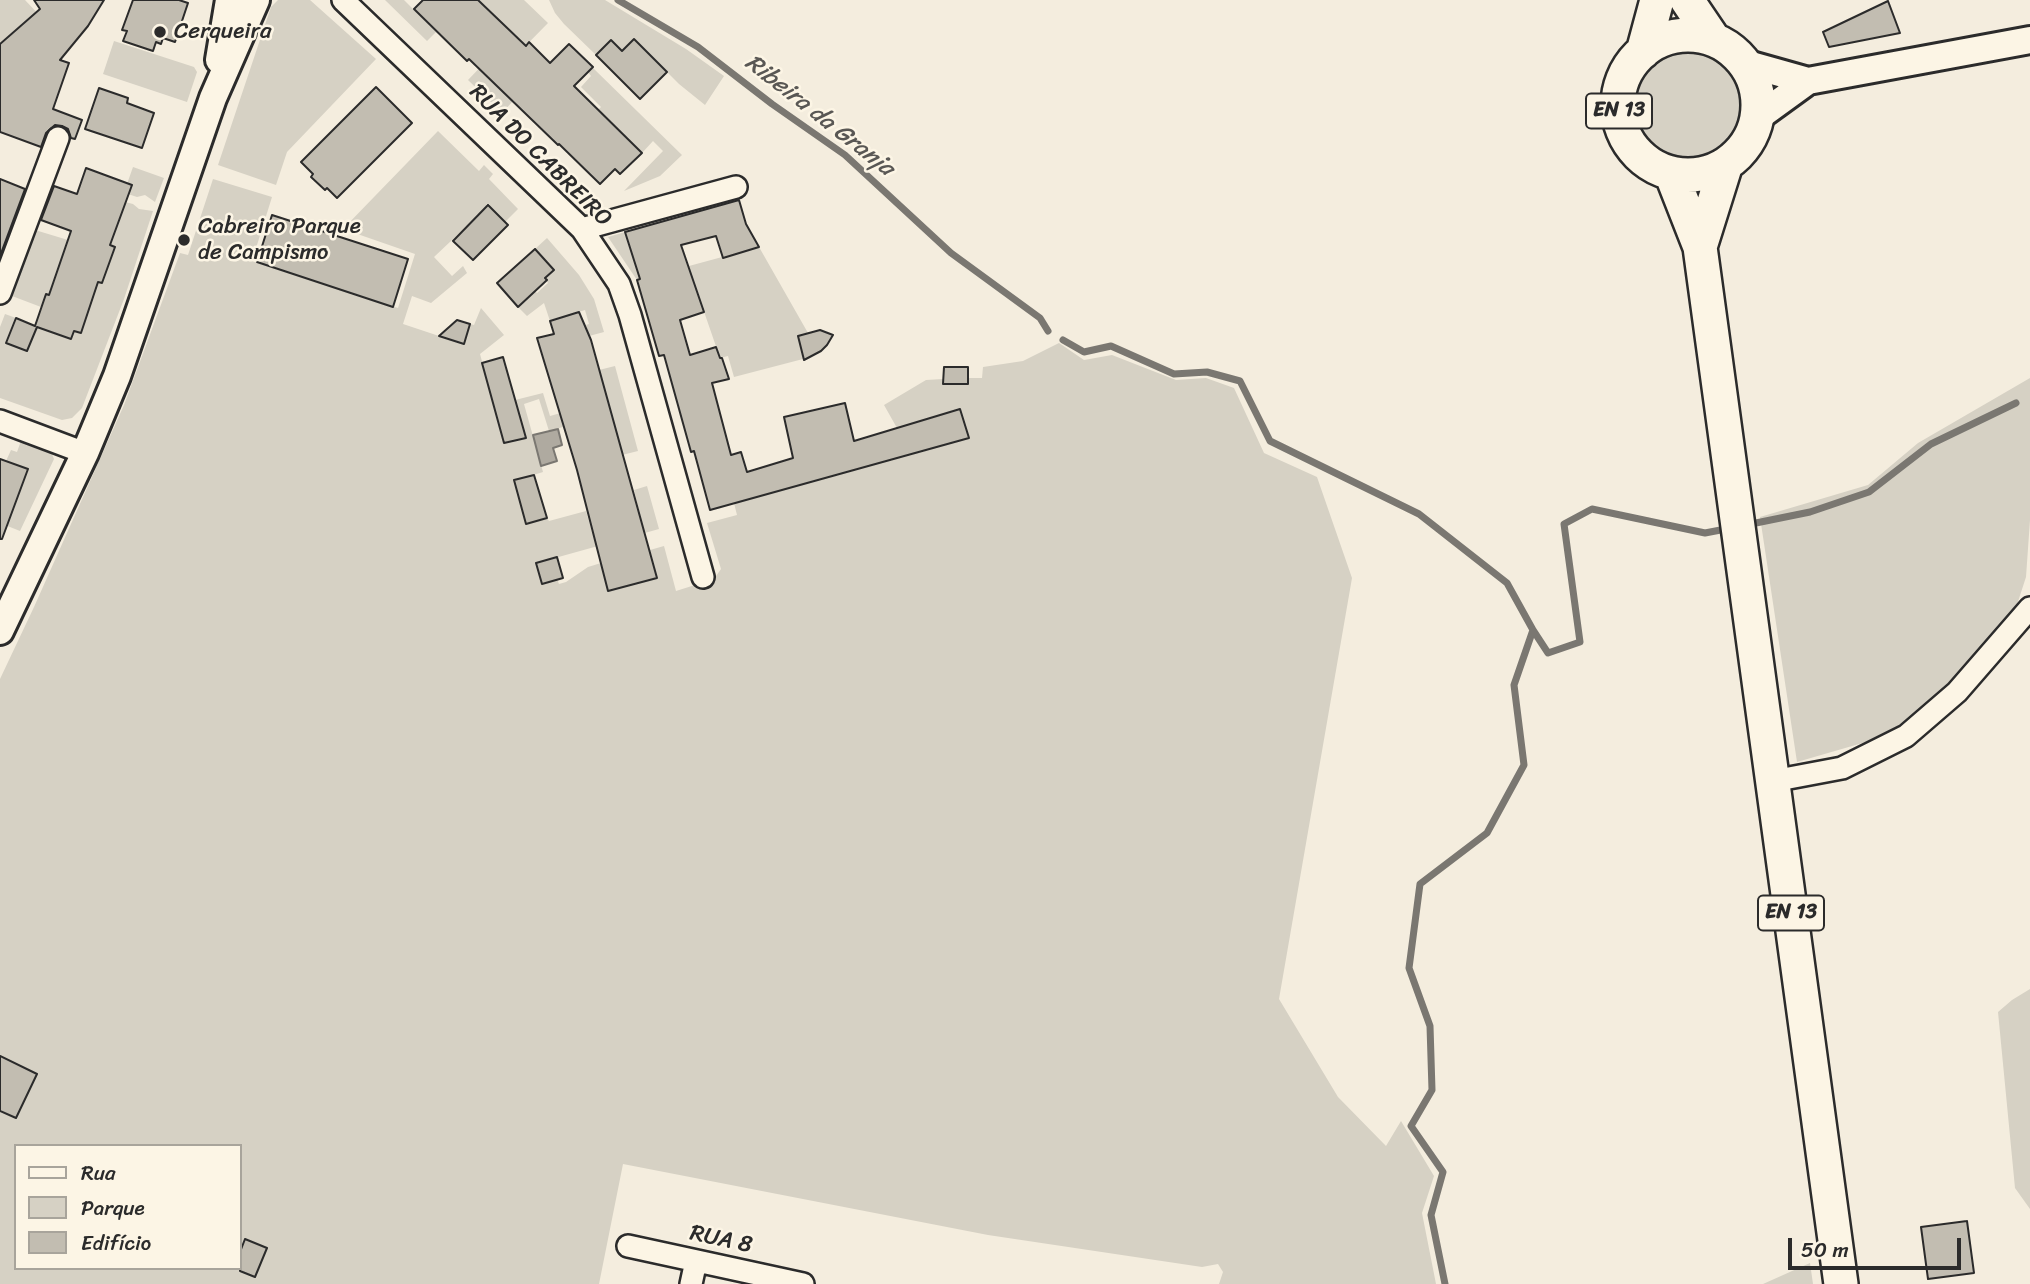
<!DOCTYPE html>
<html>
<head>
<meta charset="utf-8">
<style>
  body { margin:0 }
  #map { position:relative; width:2030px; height:1284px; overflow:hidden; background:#f4edde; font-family:Sriracha,sans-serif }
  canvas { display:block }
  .legend { position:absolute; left:14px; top:1144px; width:228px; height:126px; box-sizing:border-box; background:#fcf5e5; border:2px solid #a8a49b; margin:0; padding:9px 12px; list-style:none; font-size:21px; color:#2b2b2b }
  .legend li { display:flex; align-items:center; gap:14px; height:35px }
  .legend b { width:35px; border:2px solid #a8a49b }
  .scale { position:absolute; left:1788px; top:1238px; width:173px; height:32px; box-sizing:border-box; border:4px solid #2b2b2b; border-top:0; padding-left:9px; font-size:21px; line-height:24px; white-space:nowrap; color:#2b2b2b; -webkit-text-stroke:5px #fcf5e5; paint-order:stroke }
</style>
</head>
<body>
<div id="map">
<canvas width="2030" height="1284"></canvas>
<ul class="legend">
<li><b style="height:9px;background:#fcf5e5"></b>Rua</li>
<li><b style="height:19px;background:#d6d1c4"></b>Parque</li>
<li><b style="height:19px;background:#c2bdb1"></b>Edifício</li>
</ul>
<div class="scale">50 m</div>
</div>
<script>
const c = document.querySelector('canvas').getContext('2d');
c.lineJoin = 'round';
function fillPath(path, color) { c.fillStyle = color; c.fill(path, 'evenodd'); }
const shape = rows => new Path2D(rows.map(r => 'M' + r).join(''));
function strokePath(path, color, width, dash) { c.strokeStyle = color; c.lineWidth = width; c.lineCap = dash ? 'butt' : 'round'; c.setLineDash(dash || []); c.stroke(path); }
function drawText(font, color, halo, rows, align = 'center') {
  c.font = font + ' Sriracha,sans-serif'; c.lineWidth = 5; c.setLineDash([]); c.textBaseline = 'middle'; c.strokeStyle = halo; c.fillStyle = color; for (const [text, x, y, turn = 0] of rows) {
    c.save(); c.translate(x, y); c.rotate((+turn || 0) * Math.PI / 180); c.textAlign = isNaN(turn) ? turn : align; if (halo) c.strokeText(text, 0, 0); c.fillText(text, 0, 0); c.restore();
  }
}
fillPath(shape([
  [0,0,25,0,43,19,20,26,0,44],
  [278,0,310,0,376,59,287,152,276,185,218,165,271,7],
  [385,0,404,0,436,32,427,41],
  [478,0,524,0,548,23,492,80,513,101,502,113,468,80,513,33],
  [549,0,605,0,686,49,724,76,705,105,679,84,634,39,622,51,611,41,596,55,564,24,555,13],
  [114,41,194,67,197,72,187,102,103,74],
  '1636 105a52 52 0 1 1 104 0a52 52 0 1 1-104 0Z',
  [593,68,682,155,660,176,624,191,663,151,653,141,642,153,582,126,601,107,581,87,591,76,588,72],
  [438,131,479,171,484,165,493,174,489,179,518,209,505,222,488,206,434,257,452,276,463,266,467,273,431,303,412,296,403,324,463,344,470,324,474,325,481,308,504,335,480,354,504,443,525,437,515,400,543,393,550,416,607,400,599,370,615,366,638,451,622,455,615,430,568,442,563,427,549,431,539,399,524,404,543,472,514,481,526,524,547,518,549,521,586,511,592,532,641,519,634,490,647,486,659,529,537,563,557,579,559,584,566,582,588,567,601,563,609,591,657,578,650,550,664,546,676,591,714,579,721,569,707,523,737,515,734,503,897,428,884,405,926,380,943,379,944,384,968,384,968,378,982,378,983,367,1023,361,1059,343,1084,360,1112,355,1176,380,1206,378,1234,388,1264,453,1317,477,1352,578,1279,999,1338,1097,1386,1146,1401,1121,1434,1176,1422,1213,1436,1284,1219,1284,1223,1272,1218,1264,1202,1267,988,1235,623,1164,599,1284,0,1284,0,1111,16,1118,0,1056,0,679,34,607,124,405,180,253,188,255,213,179,272,197,252,261,398,308,415,254,343,229],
  [16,1146,240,1146,240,1268,16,1268],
  [133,167,164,178,155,202,145,195,137,197,128,194,127,184],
  [125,202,133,204,139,209,153,211,124,299,82,408,72,418,62,420,0,398,0,327,5,314,16,318,6,343,37,327,71,339,74,331,81,333,89,309,46,294,41,307,12,296,35,230,68,240,59,267,91,238],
  [625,232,638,274,658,268,659,273,637,280,608,237],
  [547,238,579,275,594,299,604,332,589,336,586,325,589,324,585,310,550,321,544,303,527,316,518,307,534,290,537,293,548,283,545,278,554,270,535,249],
  [759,247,808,333,798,336,803,359,734,377,728,356,720,358,700,300,682,306,685,318,651,328,646,312,669,306,664,288,693,281,689,266],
  [2030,378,2030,520,2026,577,2014,614,1938,695,1890,735,1797,762,1760,517,1868,485,1918,443],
  [22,438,50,449,54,459,20,531,0,523,0,518,9,521,28,469,6,461,11,450,17,452],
  [2030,989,2030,1209,2015,1188,1998,1012,2012,1000],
  [1810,1263,1813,1284,1763,1284]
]), '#d6d1c4');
const water = shape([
  [558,429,562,445,553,448,557,461,541,466,533,435,558,429]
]);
fillPath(water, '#afaaa0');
strokePath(water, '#7a7771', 2);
strokePath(shape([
  [618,0,698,47,772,104,845,155,951,253,1040,318,1048,331],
  [1063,340,1084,352,1111,346,1174,374,1207,372,1240,381,1270,441,1419,514,1507,583,1533,630,1514,685,1524,765,1487,833,1420,884,1409,968,1430,1026,1432,1090,1411,1126,1443,1172,1431,1215,1445,1284],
  [1746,525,1810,512,1869,492,1931,444,2016,403],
  [1533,630,1548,653,1580,642,1564,524,1592,509,1705,533,1731,528]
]), '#7a7771', 7);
const building = shape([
  [34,0,104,0,88,26,60,60,69,63,53,109,82,120,75,139,71,138,68,129,62,126,55,125,46,133,41,147,0,132,0,44,40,9,34,0],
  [133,0,179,0,188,3,175,42,163,38,161,44,156,42,153,51,123,41,127,31,122,30,133,0],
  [423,0,478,0,526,46,529,42,550,63,569,44,593,67,574,86,642,153,620,174,615,169,600,184,559,144,558,145,469,59,467,61,414,9,423,0],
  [1888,1,1900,33,1829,47,1823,32,1888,1],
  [634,39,667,72,640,99,596,55,611,40,622,51,634,39],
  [376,87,412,123,337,198,327,188,325,190,311,177,313,174,301,162,376,87],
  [99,88,128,98,127,103,154,113,142,148,85,129,99,88],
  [86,168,132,185,110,245,115,247,102,283,98,282,81,333,74,331,71,339,37,327,27,351,6,343,16,318,35,326,46,294,49,295,71,231,41,220,54,186,77,194,86,168],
  [0,179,25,189,0,256,0,179],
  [739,200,746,224,759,247,723,258,716,236,681,245,704,312,680,320,690,355,716,347,720,358,722,358,729,379,712,383,731,455,741,452,747,472,793,458,784,417,845,403,854,441,960,409,969,438,710,510,694,451,691,452,664,355,659,356,637,280,640,279,625,232,739,200],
  [488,205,508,225,473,260,453,241,488,205],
  [272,215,408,259,393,307,257,262,272,215],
  [535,249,554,270,545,278,547,280,518,307,497,283,535,249],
  [579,312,591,340,657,578,608,591,577,470,537,338,554,334,550,321,579,312],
  [457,320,470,324,464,344,439,336,457,320],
  [820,330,833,335,827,345,821,351,804,360,798,336,820,330],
  [503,357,526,438,504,443,482,363,503,357],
  [944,367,968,367,968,384,943,384,944,367],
  [0,459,28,469,2,539,0,539,0,459],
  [534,475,547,518,526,524,514,480,534,475],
  [557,557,563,578,542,584,536,563,557,557],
  [0,1056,37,1074,16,1118,0,1111,0,1056],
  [1967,1221,1974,1273,1928,1279,1921,1227,1967,1221],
  [245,1239,267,1248,255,1277,240,1271,240,1252,245,1239]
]);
fillPath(building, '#c2bdb1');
strokePath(building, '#2b2b2b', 2);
const minor = shape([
  [343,0,582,229,619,284,630,315,703,577],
  [582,229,736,187],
  [0,293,58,138],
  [0,421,85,453],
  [1773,781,1842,768,1906,736,1957,692,2030,608],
  [628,1246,803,1284],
  [691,1284,696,1261]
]);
const tertiary = shape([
  [219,60,229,0],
  [1744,63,1808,81],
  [1757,118,1808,81,2030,40],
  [0,631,85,453,117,376,213,98,256,0]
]);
const primary = shape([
  [1687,0,1714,40],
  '1618 105a70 70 0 1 1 140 0a70 70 0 1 1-140 0Z',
  [1643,52,1657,0],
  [1671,173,1700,247,1841,1284],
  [1700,247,1726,164]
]);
strokePath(minor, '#2b2b2b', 26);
strokePath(tertiary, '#2b2b2b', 32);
strokePath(primary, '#2b2b2b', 38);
strokePath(minor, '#fcf5e5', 21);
strokePath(tertiary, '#fcf5e5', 26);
strokePath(primary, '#fcf5e5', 33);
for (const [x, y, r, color] of [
  [160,32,7,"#2b2b2b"],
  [184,240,7,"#2b2b2b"]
]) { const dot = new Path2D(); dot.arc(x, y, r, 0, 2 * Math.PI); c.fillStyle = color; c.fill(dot); strokePath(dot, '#fcf5e5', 2.5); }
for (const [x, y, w] of [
  [1619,111,66],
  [1791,913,66]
]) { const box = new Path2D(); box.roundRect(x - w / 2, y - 17.5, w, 35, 5); c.fillStyle = '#fcf5e5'; c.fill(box); strokePath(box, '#2b2b2b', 2); }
drawText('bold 21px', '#2b2b2b', null, [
  ["EN 13",1619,111],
  ["EN 13",1791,913]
]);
drawText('23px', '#2b2b2b', '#fcf5e5', [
  ["Cerqueira",174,32],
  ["Cabreiro Parque",198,227],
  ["de Campismo",198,253]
], 'left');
drawText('23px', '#2b2b2b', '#fcf5e5', [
  ["RUA DO CABREIRO",540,156,45],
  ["RUA 8",721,1240,12]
]);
drawText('italic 24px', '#595754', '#fcf5e5', [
  ["Ribeira da Granja",819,116,38]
]);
</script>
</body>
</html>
